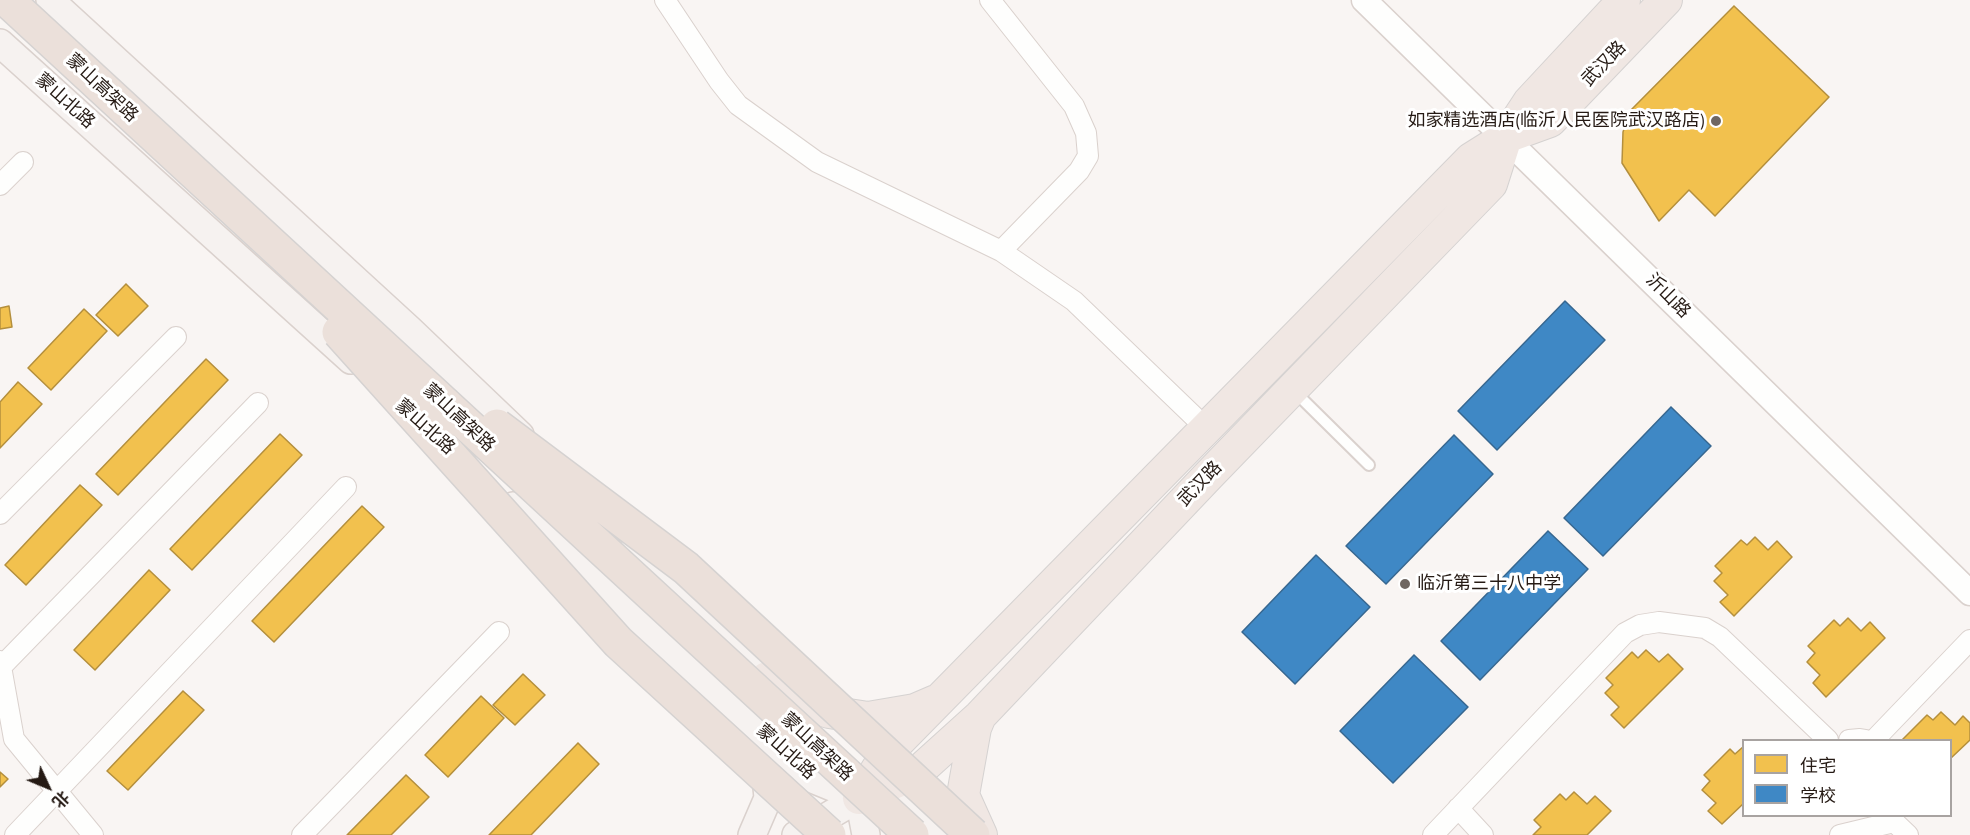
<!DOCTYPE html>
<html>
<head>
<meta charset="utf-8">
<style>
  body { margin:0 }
  #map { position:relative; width:1970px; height:835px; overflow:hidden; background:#f9f5f3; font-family:"PT Sans Narrow","Noto Sans SC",sans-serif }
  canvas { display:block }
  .legend { position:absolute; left:1742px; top:739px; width:210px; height:78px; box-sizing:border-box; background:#fff; border:2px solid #a8a3a1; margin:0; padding:8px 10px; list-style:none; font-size:18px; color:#251a14 }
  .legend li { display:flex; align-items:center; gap:12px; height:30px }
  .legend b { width:30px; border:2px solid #a8a3a1 }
  .north { position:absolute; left:18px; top:757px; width:60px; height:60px; -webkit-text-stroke:4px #fff; paint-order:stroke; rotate:134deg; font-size:16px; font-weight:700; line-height:24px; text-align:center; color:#251a14 }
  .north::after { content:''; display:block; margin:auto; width:21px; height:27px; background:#251a14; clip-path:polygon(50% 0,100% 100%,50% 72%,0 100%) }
</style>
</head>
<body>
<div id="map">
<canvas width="1970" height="835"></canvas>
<ul class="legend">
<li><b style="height:16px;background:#f2c14e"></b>住宅</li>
<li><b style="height:16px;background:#3f88c5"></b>学校</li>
</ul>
<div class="north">北</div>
</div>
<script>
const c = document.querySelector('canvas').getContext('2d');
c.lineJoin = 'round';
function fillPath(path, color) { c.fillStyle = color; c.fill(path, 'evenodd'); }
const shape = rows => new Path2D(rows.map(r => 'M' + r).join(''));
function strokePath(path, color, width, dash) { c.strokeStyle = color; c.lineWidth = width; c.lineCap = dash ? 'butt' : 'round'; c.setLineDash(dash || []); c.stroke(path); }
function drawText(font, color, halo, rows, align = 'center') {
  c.font = font + ' "PT Sans Narrow","Noto Sans SC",sans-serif'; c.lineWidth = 6; c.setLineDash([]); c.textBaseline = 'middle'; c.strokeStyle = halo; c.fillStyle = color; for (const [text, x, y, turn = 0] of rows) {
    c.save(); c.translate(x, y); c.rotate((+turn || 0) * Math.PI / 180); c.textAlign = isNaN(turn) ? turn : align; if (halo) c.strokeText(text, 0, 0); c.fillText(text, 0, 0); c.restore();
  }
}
const homes = shape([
  [1734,6,1829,97,1715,216,1689,190,1659,221,1622,163,1623,132,1630,111,1734,6],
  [126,284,148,306,118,336,96,315,126,284],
  [9,306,12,327,0,329,0,308,9,306],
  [84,309,107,331,51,390,28,368,84,309],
  [206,359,228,380,118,495,96,474,206,359],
  [18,382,42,404,0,448,0,402,18,382],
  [280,434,302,455,192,570,170,549,280,434],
  [80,485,102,505,26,585,5,565,80,485],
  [362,506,384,527,274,642,252,621,362,506],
  [1755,537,1768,550,1777,541,1792,557,1734,616,1720,602,1728,595,1714,581,1722,573,1715,566,1741,540,1747,545,1755,537],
  [149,570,170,590,95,670,74,650,149,570],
  [1848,618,1861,631,1870,622,1885,638,1826,697,1813,683,1820,675,1807,662,1815,653,1808,646,1834,620,1840,626,1848,618],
  [1646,650,1659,662,1668,654,1683,669,1624,728,1611,715,1619,707,1605,693,1613,685,1606,678,1632,652,1638,658,1646,650],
  [523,674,545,695,515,725,493,705,523,674],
  [183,691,204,710,128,790,107,771,183,691],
  [481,696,504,718,448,777,425,755,481,696],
  [1941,712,1955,725,1963,716,1970,723,1970,740,1950,759,1950,740,1902,740,1927,715,1933,720,1941,712],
  [578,743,599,764,531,835,489,835,578,743],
  [1744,746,1744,803,1722,824,1708,811,1716,803,1702,790,1710,781,1704,775,1730,749,1735,754,1744,746],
  [0,772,8,779,0,787,0,772],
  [406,775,429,797,391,835,347,835,406,775],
  [1574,792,1587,804,1595,796,1611,811,1587,835,1533,835,1541,827,1534,820,1560,794,1566,800,1574,792]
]);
fillPath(homes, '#f2c14e');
strokePath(homes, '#b48f3d', 1.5);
const schools = shape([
  [1565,301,1605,340,1497,450,1458,411,1565,301],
  [1671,407,1711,446,1603,556,1564,518,1671,407],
  [1454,435,1493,474,1386,584,1346,546,1454,435],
  [1548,531,1588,569,1480,680,1441,641,1548,531],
  [1316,555,1370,607,1295,684,1242,632,1316,555],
  [1414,655,1468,707,1393,783,1340,731,1414,655]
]);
fillPath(schools, '#3f88c5');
strokePath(schools, '#376790', 1.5);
const service = shape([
  [1295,392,1369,465]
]);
const minor = shape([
  [665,0,719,81,738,105,817,162,1001,251,1074,301,1207,429],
  [990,0,1074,106,1086,133,1088,156,1079,171,1001,251],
  [0,185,23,162],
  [0,514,176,337],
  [0,661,14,739,93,835],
  [1,667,258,403],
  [1849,740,1860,739,1866,740],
  [1874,740,1970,640],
  [1458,808,1483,835],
  [1888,816,1908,835],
  [15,835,346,487],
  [302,835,499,632],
  [1433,835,1625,633,1640,625,1659,622,1705,628,1720,637,1828,740],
  [1840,835,1894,822]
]);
const tertiary = shape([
  [1364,0,1970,593]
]);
const secondary = shape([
  [50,0,410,330,520,435],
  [0,43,351,360],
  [513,506,815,780,859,798,914,809,944,835],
  [635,545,676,584,781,692],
  [853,782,859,798,866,835],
  [752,835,768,798,765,766],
  [796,835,859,798]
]);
const primary = shape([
  [767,678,801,701,829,712,868,718,915,710,936,701],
  [980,716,975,728,963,795,981,835],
  [873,776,888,752,1471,159,1506,137,1529,102,1624,0],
  [859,798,918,772,980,716,1209,475,1491,184,1506,137,1550,121,1666,0]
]);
strokePath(service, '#dad1cd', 14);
strokePath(minor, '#dad1cd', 22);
strokePath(tertiary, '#dad1cd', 27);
strokePath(secondary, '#dad1cd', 30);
strokePath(primary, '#d5d2d1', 34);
strokePath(service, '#fefefd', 10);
strokePath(minor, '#fefefd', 20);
strokePath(tertiary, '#fefefd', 24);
strokePath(secondary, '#f6f2f0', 27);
strokePath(primary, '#f0e7e3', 32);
const trunkBridge = shape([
  [7,0,912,835],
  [339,332,618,642,829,835],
  [497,426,686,568,973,835]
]);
strokePath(trunkBridge, '#d5d2d1', 36, []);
strokePath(trunkBridge, '#ebe0da', 33);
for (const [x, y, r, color] of [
  [1716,121,6,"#6f6762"],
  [1405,584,6,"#6f6762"]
]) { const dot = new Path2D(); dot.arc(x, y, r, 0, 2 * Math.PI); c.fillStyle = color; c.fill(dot); strokePath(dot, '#fff', 2); }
drawText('18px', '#251a14', '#fff', [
  ["武汉路",1604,64,-46],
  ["蒙山高架路",102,88,43],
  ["蒙山北路",65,101,42],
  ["沂山路",1668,296,45],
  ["蒙山高架路",459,418,43],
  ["蒙山北路",425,427,42],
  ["武汉路",1200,484,-46],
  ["蒙山高架路",817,747,43],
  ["蒙山北路",786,752,42]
]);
drawText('18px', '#251a14', '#fff', [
  ["如家精选酒店(临沂人民医院武汉路店)",1704,121],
  ["临沂第三十八中学",1417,584,"left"]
], 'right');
</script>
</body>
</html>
